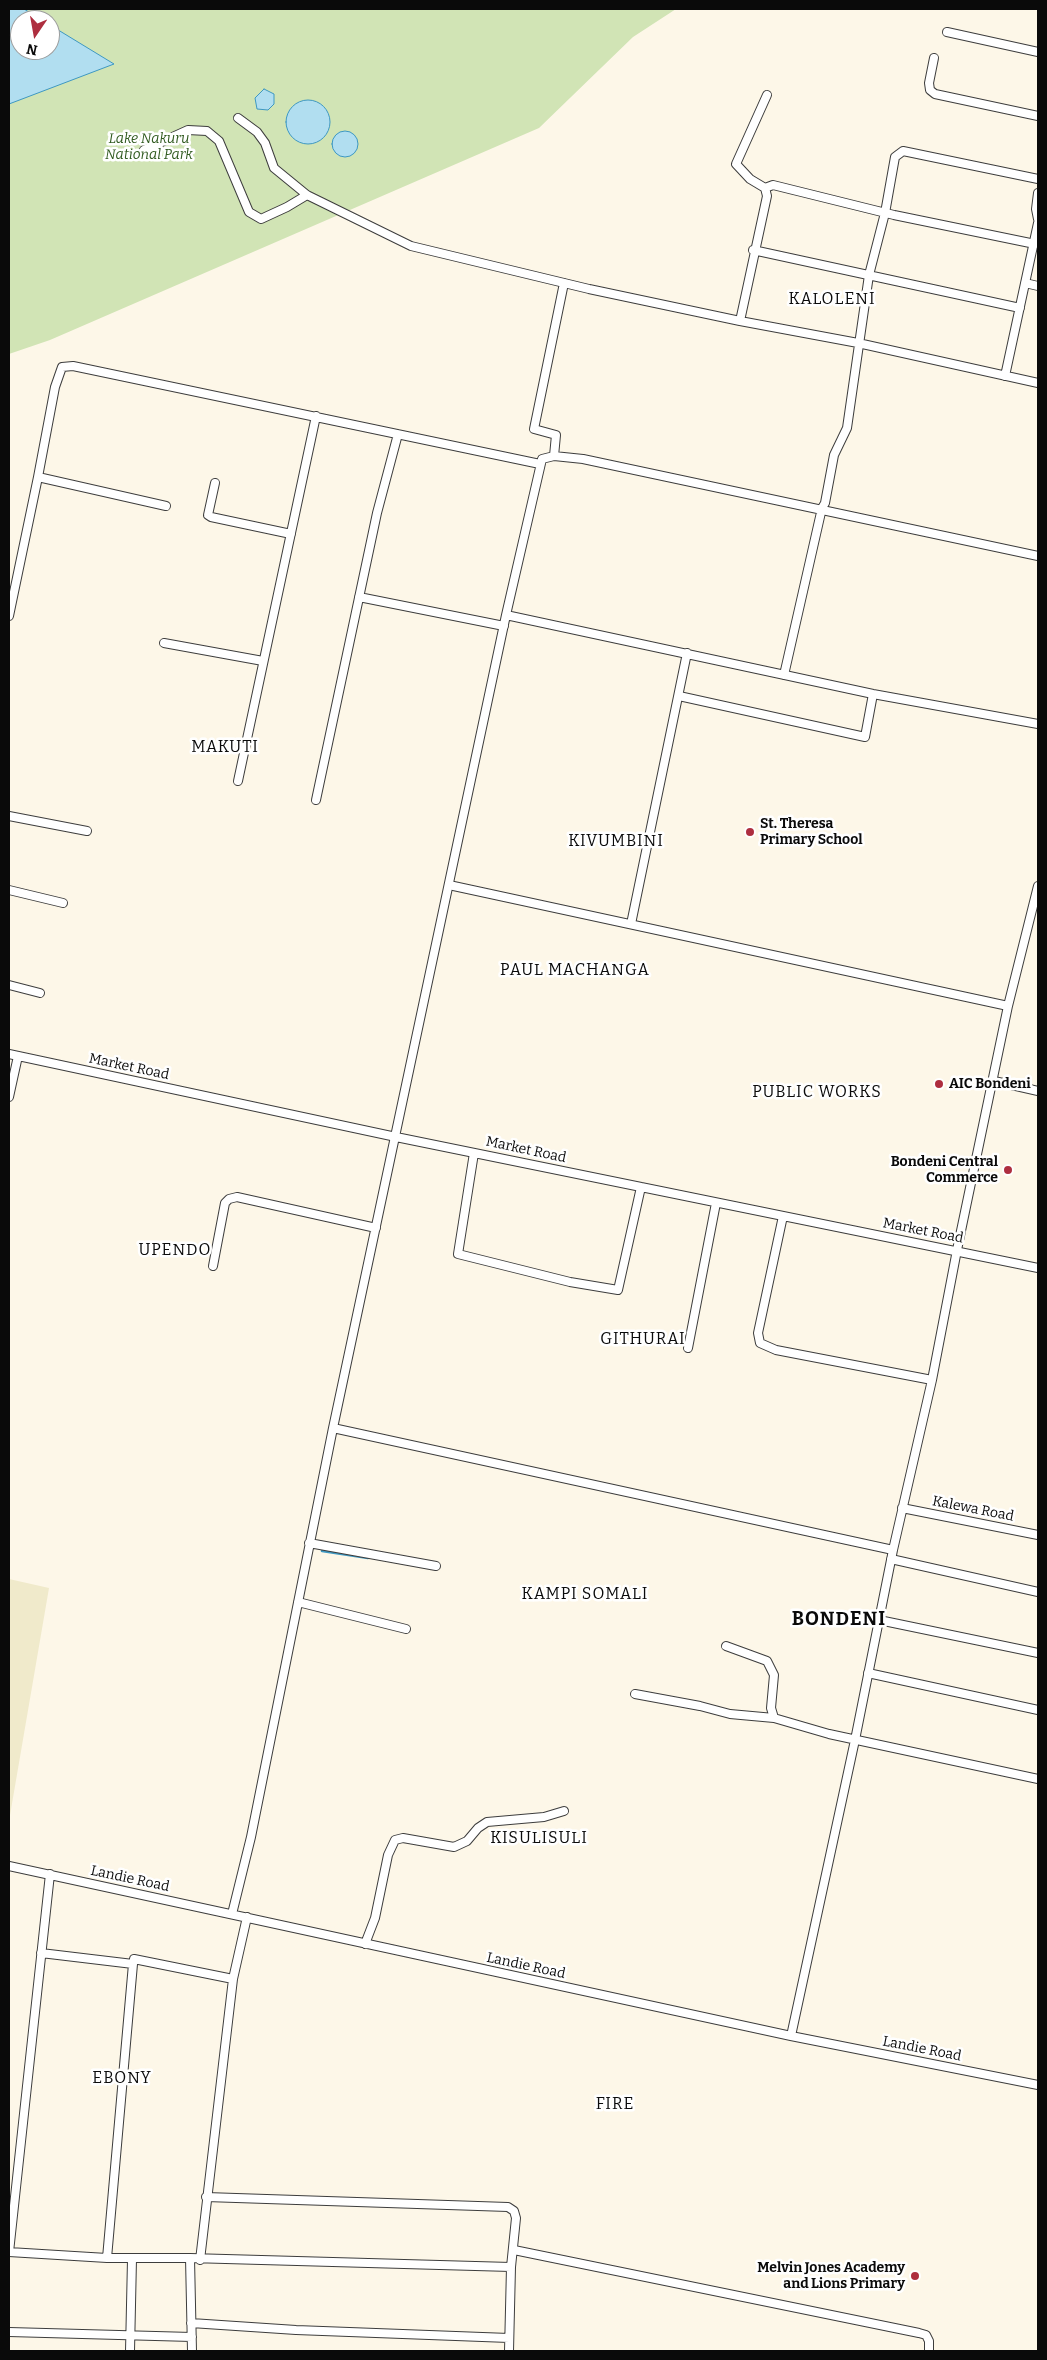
<!DOCTYPE html>
<html>
<head>
<meta charset="utf-8">
<style>
  body { margin:0 }
  #map { position:relative; width:1047px; height:2360px; overflow:hidden; background:#fdf7e8; font-family:Bitter,serif }
  canvas { display:block }
  .frame { position:absolute; inset:0; border:10px solid #0a0a0a; pointer-events:none }
  .north { position:absolute; left:10px; top:10px; width:50px; height:50px; box-sizing:border-box; background:#fff; border:1px solid #9d9d9d; border-radius:50%; rotate:192deg; font-size:14px; font-weight:700; line-height:20px; text-align:center; color:#0a0a0a }
  .north::after { content:''; display:block; margin:auto; width:18px; height:22px; background:#ae2e3f; clip-path:polygon(50% 0,100% 100%,50% 72%,0 100%) }
</style>
</head>
<body>
<div id="map">
<canvas width="1047" height="2360"></canvas>
<div class="frame"></div>
<div class="north">N</div>
</div>
<script>
const c = document.querySelector('canvas').getContext('2d');
c.lineJoin = 'round';
function fillPath(path, color) { c.fillStyle = color; c.fill(path, 'evenodd'); }
const shape = rows => new Path2D(rows.map(r => 'M' + r).join(''));
function strokePath(path, color, width, dash) { c.strokeStyle = color; c.lineWidth = width; c.lineCap = dash ? 'butt' : 'round'; c.setLineDash(dash || []); c.stroke(path); }
function drawText(font, color, halo, rows, align = 'center') {
  c.font = font + ' Bitter,serif'; c.lineWidth = 5; c.setLineDash([]); c.textBaseline = 'middle'; c.strokeStyle = halo; c.fillStyle = color; for (const [text, x, y, turn = 0] of rows) {
    c.save(); c.translate(x, y); c.rotate((+turn || 0) * Math.PI / 180); c.textAlign = isNaN(turn) ? turn : align; if (halo) c.strokeText(text, 0, 0); c.fillText(text, 0, 0); c.restore();
  }
}
fillPath(shape([
  [9,1579,49,1588,9,1821]
]), '#f0eacb');
fillPath(shape([
  [9,9,676,9,633,37,539,128,50,340,9,354],
  [20,20,50,20,50,50,20,50]
]), '#d1e4b5');
const water = shape([
  [9,9,24,9,42,20,20,20,20,50,50,50,50,25,114,64,9,104,9,9],
  [264,89,274,94,274,104,268,110,257,109,255,98,264,89],
  '286 122a22 22 0 1 1 44 0a22 22 0 1 1-44 0Z',
  '332 144a13 13 0 1 1 26 0a13 13 0 1 1-26 0Z'
]);
fillPath(water, '#b1def0');
strokePath(water, '#3e98c2', 1);
strokePath(shape([
  [322,1551,368,1558]
]), '#3e98c2', 2.5);
const street = shape([
  [947,32,1038,52],
  [934,58,929,83,930,90,935,94,1038,116],
  [238,118,257,132,265,143,274,168,307,195,411,246,589,289,740,321,858,343,1038,383],
  [144,150,188,130,207,131,219,141,249,212,261,219,287,207,307,195],
  [765,188,750,179,736,164,767,95],
  [1038,193,1036,209,1038,219],
  [753,250,1020,308],
  [1025,283,1038,286],
  [740,321,767,196,765,188,773,185,894,215,1035,244],
  [1005,376,1038,223],
  [554,456,556,435,534,429,564,283],
  [38,477,166,506],
  [215,483,208,515,211,517,291,534],
  [359,597,504,626],
  [506,615,873,694,1038,724],
  [9,616,38,477,55,387,62,367,73,366,540,464],
  [164,643,263,661],
  [784,675,822,508,825,503,834,455,847,428,869,275,885,213,895,157,903,151,1038,179],
  [679,696,865,737,873,694],
  [238,781,316,416],
  [316,800,377,513,398,434],
  [9,816,87,831],
  [449,885,1008,1006],
  [9,890,63,903],
  [631,924,687,653],
  [9,985,40,993],
  [9,1054,396,1137,1038,1268],
  [994,1081,1038,1091],
  [9,1097,18,1056],
  [474,1153,458,1254,570,1282,618,1290,641,1187],
  [783,1216,758,1333,760,1343,776,1350,932,1380],
  [213,1266,225,1203,229,1199,237,1197,376,1228],
  [688,1348,716,1203],
  [333,1428,893,1550],
  [902,1508,1038,1535],
  [309,1543,436,1566],
  [891,1559,1038,1592],
  [298,1602,406,1629],
  [879,1620,1038,1653],
  [726,1646,767,1661,774,1675,771,1708,774,1718,829,1734,1038,1779],
  [868,1673,1038,1710],
  [635,1694,700,1706,730,1714,774,1718],
  [9,1866,791,2036,1038,2085],
  [232,1914,251,1837,333,1428,506,615,542,459,554,456,583,459,1038,556],
  [365,1944,375,1918,388,1855,395,1840,403,1838,454,1847,467,1841,478,1828,487,1822,544,1817,564,1811],
  [41,1953,133,1964,107,2258],
  [133,1964,134,1959,233,1979],
  [791,2036,855,1740,893,1550,932,1380,957,1250,1008,1006,1038,886],
  [206,2197,508,2207,514,2211,516,2218,511,2267,509,2351],
  [514,2250,919,2333,926,2335,929,2341,929,2351],
  [9,2252,107,2258,190,2258,511,2267],
  [9,2252,50,1874],
  [190,2258,192,2351],
  [200,2260,233,1979,247,1917],
  [191,2323,296,2330,509,2338],
  [9,2332,192,2337],
  [130,2351,132,2259]
]);
strokePath(street, '#3d3d3d', 10);
strokePath(street, '#fff', 8);
for (const [x, y, r, color] of [
  [750,832,5,"#ae2e3f"],
  [939,1084,5,"#ae2e3f"],
  [1008,1170,5,"#ae2e3f"],
  [915,2276,5,"#ae2e3f"]
]) { const dot = new Path2D(); dot.arc(x, y, r, 0, 2 * Math.PI); c.fillStyle = color; c.fill(dot); strokePath(dot, '#fff', 2); }
drawText('italic 14px', '#315b20', '#fff', [
  ["Lake Nakuru",149,139],
  ["National Park",149,155]
]);
drawText('bold 14px', '#0a0a0a', '#fff', [
  ["St. Theresa",760,824],
  ["Primary School",760,840],
  ["AIC Bondeni",949,1084],
  ["Bondeni Central",998,1162,"right"],
  ["Commerce",998,1178,"right"],
  ["Melvin Jones Academy",905,2268,"right"],
  ["and Lions Primary",905,2284,"right"]
], 'left');
drawText('14px', '#0a0a0a', '#fff', [
  ["Market Road",129,1067,12],
  ["Market Road",526,1150,12],
  ["Market Road",923,1231,11],
  ["Kalewa Road",973,1509,11],
  ["Landie Road",130,1879,12],
  ["Landie Road",526,1966,12],
  ["Landie Road",922,2049,11]
]);
c.letterSpacing = '1px';
drawText('16px', '#0a0a0a', '#fff', [
  ["KALOLENI",832,300],
  ["MAKUTI",225,748],
  ["KIVUMBINI",616,842],
  ["PAUL MACHANGA",575,971],
  ["PUBLIC WORKS",817,1093],
  ["UPENDO",175,1251],
  ["GITHURAI",643,1340],
  ["KAMPI SOMALI",585,1595],
  ["KISULISULI",539,1839],
  ["EBONY",122,2079],
  ["FIRE",615,2105]
]);
c.letterSpacing = '0px';
c.letterSpacing = '1px';
drawText('bold 19px', '#0a0a0a', '#fff', [
  ["BONDENI",839,1620]
]);
c.letterSpacing = '0px';
</script>
</body>
</html>
